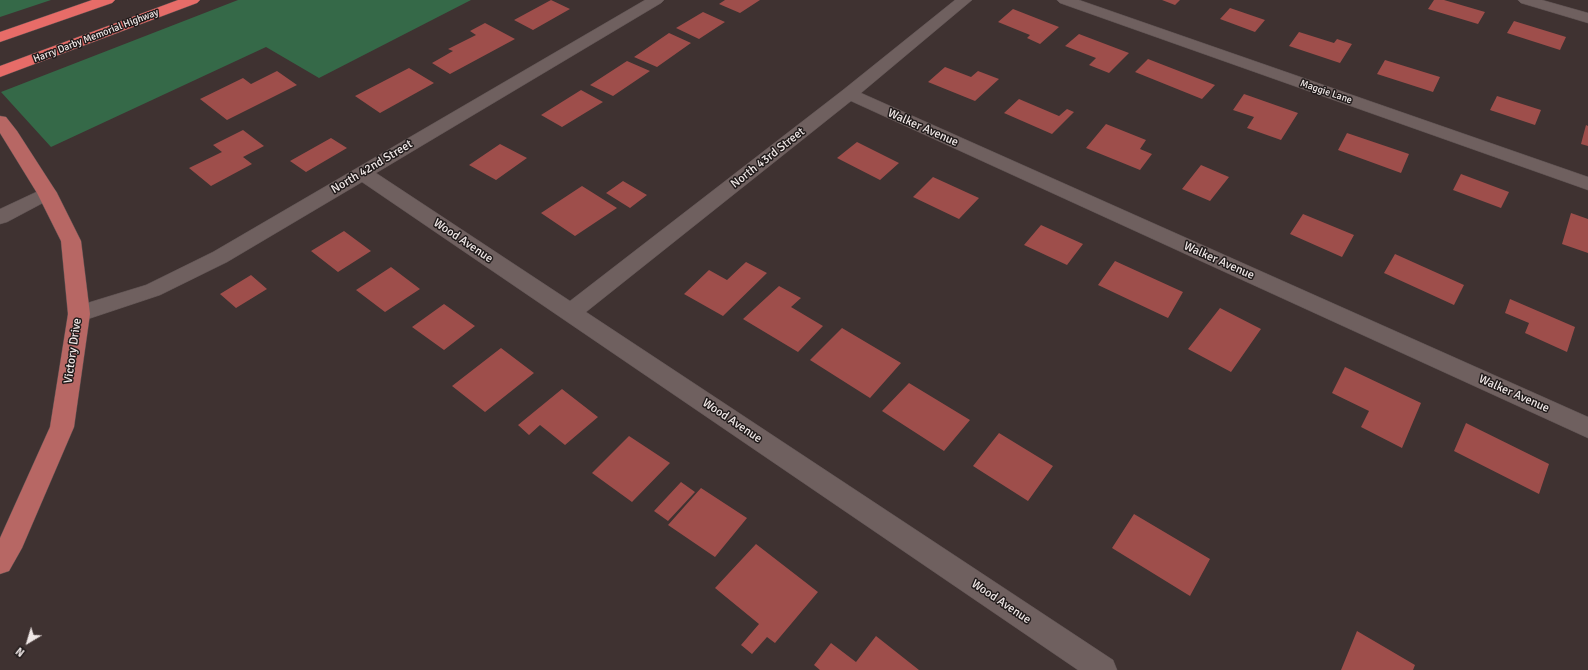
<!DOCTYPE html>
<html>
<head>
<meta charset="utf-8">
<style>
  body { margin:0 }
  #map { position:relative; width:1588px; height:670px; overflow:hidden; background:#3f3231; font-family:Signika,sans-serif }
  canvas { display:block }
  .north { position:absolute; left:8px; top:622px; width:40px; height:40px; -webkit-text-stroke:3px #211b1b; paint-order:stroke; rotate:218deg; font-size:11px; font-weight:700; line-height:16px; text-align:center; color:#f0e8e7 }
  .north::after { content:''; display:block; margin:auto; width:14px; height:18px; background:#f0e8e7; clip-path:polygon(50% 0,100% 100%,50% 72%,0 100%) }
</style>
</head>
<body>
<div id="map">
<canvas width="1588" height="670"></canvas>
<div class="north">N</div>
</div>
<script>
const c = document.querySelector('canvas').getContext('2d');
c.lineJoin = 'round';
function fillPath(path, color) { c.fillStyle = color; c.fill(path, 'evenodd'); }
const shape = rows => new Path2D(rows.map(r => 'M' + r).join(''));
function strokePath(path, color, width, dash) { c.strokeStyle = color; c.lineWidth = width; c.lineCap = dash ? 'butt' : 'round'; c.setLineDash(dash || []); c.stroke(path); }
function drawText(font, color, halo, rows, align = 'center') {
  c.font = font + ' Signika,sans-serif'; c.lineWidth = 3; c.setLineDash([]); c.textBaseline = 'middle'; c.strokeStyle = halo; c.fillStyle = color; for (const [text, x, y, turn = 0] of rows) {
    c.save(); c.translate(x, y); c.rotate((+turn || 0) * Math.PI / 180); c.textAlign = isNaN(turn) ? turn : align; if (halo) c.strokeText(text, 0, 0); c.fillText(text, 0, 0); c.restore();
  }
}
fillPath(shape([
  [0,0,51,0,0,17],
  [238,0,471,0,319,78,266,47,51,147,1,92]
]), '#356948');
fillPath(shape([
  [551,0,570,9,533,30,514,20],
  [725,0,760,0,740,13,719,4],
  [1162,0,1180,0,1175,5],
  [1434,0,1444,0,1485,12,1478,24,1428,9],
  [1230,8,1265,20,1255,32,1220,19],
  [1013,9,1059,27,1040,44,1027,38,1030,35,998,22],
  [703,12,725,22,699,39,676,28],
  [1514,21,1566,37,1560,50,1507,33],
  [485,23,515,39,450,74,432,63,453,51,448,49,476,35,470,31],
  [1299,32,1334,43,1337,39,1352,44,1340,63,1289,46],
  [669,33,691,43,657,67,634,57],
  [1079,34,1129,53,1109,73,1089,65,1096,58,1065,46],
  [1148,59,1215,85,1202,99,1135,72],
  [1385,60,1440,77,1433,92,1377,74],
  [627,61,650,71,613,96,590,85],
  [945,67,971,77,978,71,999,79,975,101,928,82],
  [409,68,434,83,380,113,355,96],
  [277,71,297,85,227,120,200,99,243,78,251,84],
  [581,90,603,102,562,127,541,115],
  [1244,94,1298,113,1281,140,1247,128,1254,117,1233,110],
  [1497,96,1541,110,1535,125,1490,110],
  [1019,99,1059,116,1067,109,1074,112,1052,134,1004,113],
  [1106,124,1146,140,1140,149,1152,154,1140,170,1086,148],
  [1586,125,1588,126,1588,146,1581,144],
  [243,130,264,146,243,157,252,164,211,186,189,168,222,152,213,145],
  [1347,133,1409,154,1401,173,1338,150],
  [331,138,347,148,306,172,290,161],
  [857,142,899,163,880,180,837,158],
  [500,144,527,158,496,180,469,165],
  [1201,165,1229,177,1210,201,1182,189],
  [1461,174,1509,192,1501,208,1453,190],
  [933,177,979,198,959,219,913,197],
  [623,181,647,195,630,208,606,193],
  [582,186,617,208,575,236,541,213],
  [1571,213,1588,219,1588,253,1562,244],
  [1303,214,1354,235,1342,257,1290,234],
  [1041,225,1083,244,1067,265,1024,245],
  [344,231,371,251,338,272,311,251],
  [1395,254,1464,285,1454,305,1384,273],
  [1115,261,1183,292,1168,318,1098,285],
  [746,262,767,273,723,316,684,294,709,270,727,280],
  [391,267,420,289,385,312,356,290],
  [251,275,267,289,236,308,220,294],
  [779,286,801,298,791,307,823,326,798,352,743,319],
  [1510,299,1575,327,1567,352,1525,333,1529,323,1505,313],
  [444,304,475,326,444,350,412,327],
  [1220,308,1261,329,1231,372,1188,349],
  [842,328,901,363,870,398,810,360],
  [501,348,534,373,485,412,452,386],
  [1345,367,1421,403,1402,448,1361,427,1369,411,1332,393],
  [909,383,970,420,944,451,882,411],
  [562,389,598,417,565,445,540,425,529,435,518,425],
  [1466,423,1549,464,1539,494,1454,451],
  [999,433,1053,466,1028,501,973,466],
  [629,436,670,463,632,502,592,473],
  [681,482,695,492,668,521,654,511],
  [701,488,747,518,715,557,668,525],
  [1134,514,1210,559,1190,596,1112,548],
  [756,544,818,592,775,643,767,637,752,654,741,645,759,624,715,588],
  [1357,631,1415,665,1413,670,1341,670],
  [876,636,919,670,820,670,814,665,831,643,856,662]
]), '#9e4e4b');
const minor = shape([
  [645,0,664,0,661,3,376,173,570,301,843,90,955,0,972,0,861,93,1588,417,1588,438,851,101,586,312,1113,660,1117,670,1078,670,362,182,227,262,160,295,79,322,71,320,68,314,71,308,146,285,213,252,645,0],
  [1057,0,1079,0,1588,177,1588,190,1060,3,1057,0],
  [1518,0,1542,0,1588,13,1588,23,1521,3,1518,0],
  [47,187,54,189,57,193,54,197,7,222,0,224,0,209,47,187]
]);
const major = shape([
  [0,116,6,117,17,131,57,193,81,241,90,314,74,427,22,548,9,571,0,574,0,538,50,427,68,314,61,241,37,193,0,133,0,116]
]);
const highway = shape([
  [92,0,115,0,112,3,0,42,0,32,92,0],
  [178,0,200,0,197,3,0,77,0,66,178,0]
]);
strokePath(minor, '#5b4f4f', 1);
strokePath(major, '#5b4f4f', 1);
strokePath(highway, '#5b4f4f', 1);
fillPath(minor, '#6f605f');
fillPath(major, '#b76764');
fillPath(highway, '#e76c68');
drawText('10px', '#f0e8e7', '#211b1b', [
  ["Harry Darby Memorial Highway",96,36,-21],
  ["Maggie Lane",1326,92,19]
]);
drawText('12px', '#f0e8e7', '#211b1b', [
  ["Walker Avenue",923,128,24],
  ["North 43rd Street",768,158,-38],
  ["North 42nd Street",372,167,-31],
  ["Wood Avenue",463,241,34],
  ["Walker Avenue",1219,261,24],
  ["Victory Drive",73,351,-82],
  ["Walker Avenue",1514,394,24],
  ["Wood Avenue",732,421,34],
  ["Wood Avenue",1001,602,34]
]);
</script>
</body>
</html>
